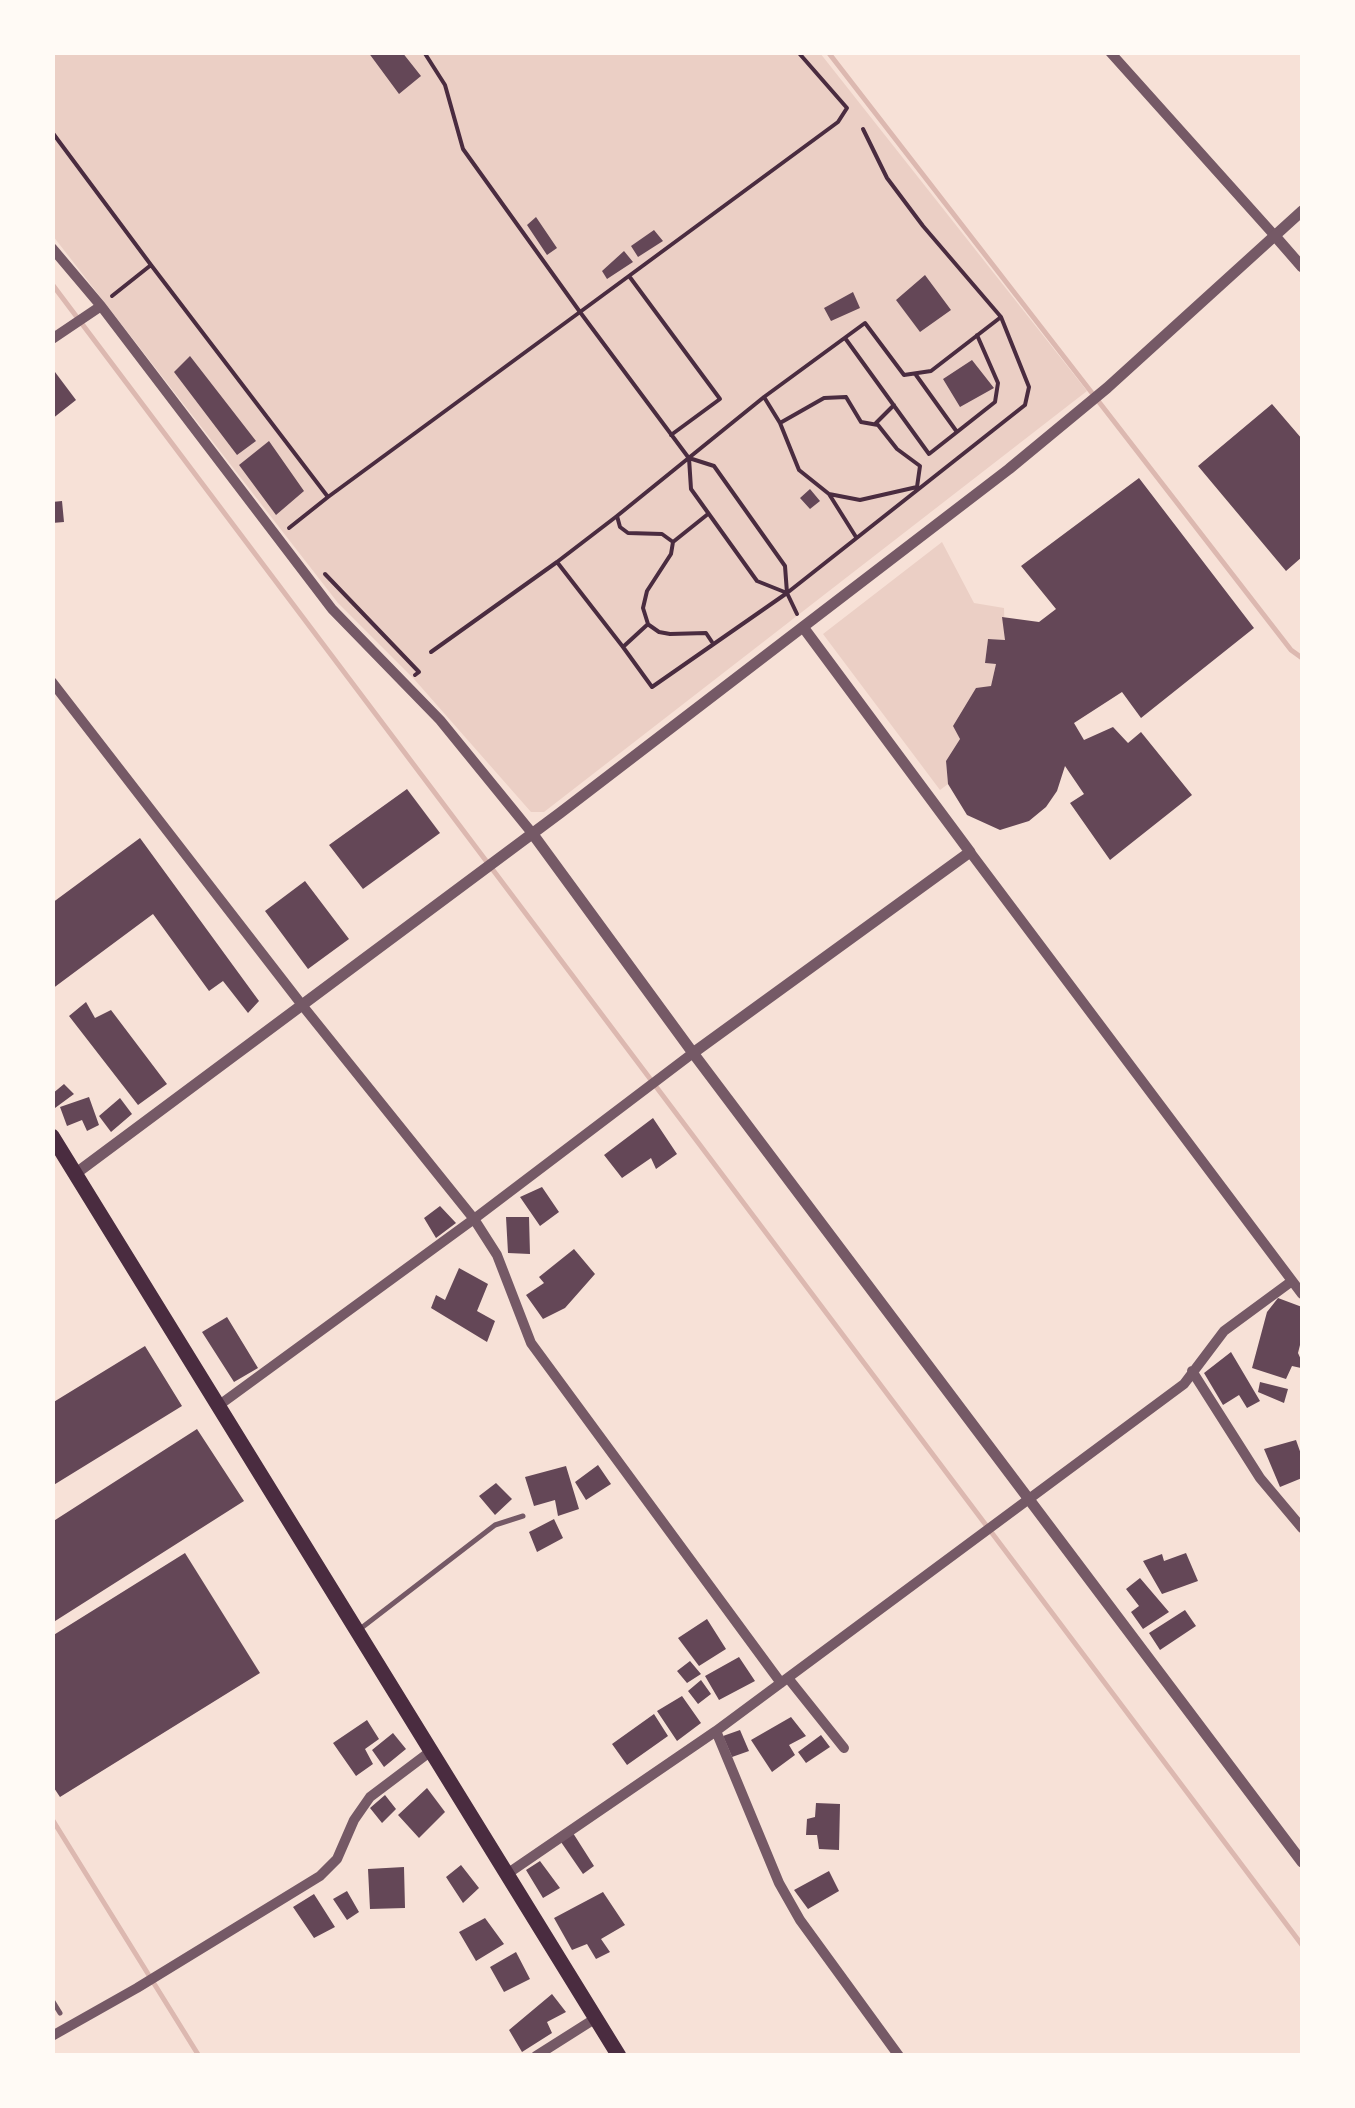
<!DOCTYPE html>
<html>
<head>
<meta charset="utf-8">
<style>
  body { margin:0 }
  #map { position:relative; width:1355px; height:2108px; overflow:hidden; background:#f7e1d7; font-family:"PT Sans",sans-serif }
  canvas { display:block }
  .frame { position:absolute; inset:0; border:55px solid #fffaf5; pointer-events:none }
</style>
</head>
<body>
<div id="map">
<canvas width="1355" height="2108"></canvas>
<div class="frame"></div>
</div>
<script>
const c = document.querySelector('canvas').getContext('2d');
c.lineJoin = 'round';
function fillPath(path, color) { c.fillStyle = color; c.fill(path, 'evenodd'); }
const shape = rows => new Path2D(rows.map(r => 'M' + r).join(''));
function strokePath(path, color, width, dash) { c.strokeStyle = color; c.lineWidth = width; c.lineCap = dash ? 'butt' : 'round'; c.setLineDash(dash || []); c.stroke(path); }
fillPath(shape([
  [53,53,820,53,1087,391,544,812,531,812,414,679,338,603,53,236],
  [942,542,974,603,1004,608,1005,640,988,639,985,663,996,664,991,686,954,725,960,739,946,761,948,784,940,790,823,634]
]), '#ebcfc5');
strokePath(shape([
  [828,52,1291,650,1302,658],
  [52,284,1302,1945],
  [52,1819,199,2056]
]), '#dcb8b0', 5);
fillPath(shape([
  [368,52,402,52,421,76,399,94],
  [536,217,557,248,547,255,527,225],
  [654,230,663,241,638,257,631,246],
  [624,251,633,262,607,279,602,271],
  [925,275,951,310,920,332,896,300],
  [853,292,860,308,831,321,824,308],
  [190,356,256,441,237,455,174,372],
  [972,360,994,388,960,407,943,379],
  [52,368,76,400,52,419],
  [1272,404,1302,439,1302,557,1286,571,1198,466],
  [269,441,304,491,276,515,239,465],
  [1139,478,1254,628,1141,718,1122,692,1074,723,1084,740,1113,727,1128,743,1141,732,1192,795,1110,860,1070,803,1084,794,1065,766,1057,791,1046,807,1029,821,1000,830,967,815,948,784,946,761,960,739,953,726,976,688,991,686,996,664,985,663,988,639,1005,640,1002,617,1039,622,1056,609,1021,566],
  [810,489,820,501,810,509,800,498],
  [62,501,64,522,52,523,52,502],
  [407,789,440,833,363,889,329,845],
  [140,838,259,1001,248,1013,223,981,209,991,153,914,52,989,52,903],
  [305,881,349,939,308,969,265,911],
  [86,1002,95,1018,111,1010,167,1084,138,1105,69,1016],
  [64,1084,74,1094,55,1108,52,1094],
  [89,1097,99,1125,87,1131,82,1120,67,1126,60,1107],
  [120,1098,132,1114,111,1132,99,1116],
  [653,1118,677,1154,656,1169,651,1158,622,1178,604,1155],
  [542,1187,559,1212,540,1226,520,1197],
  [440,1206,456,1223,436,1238,424,1218],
  [506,1217,529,1217,530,1254,508,1253],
  [574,1249,595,1274,565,1308,543,1319,526,1295,544,1283,539,1277],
  [459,1268,488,1284,477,1311,495,1321,487,1342,431,1308,436,1295,445,1300],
  [1278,1298,1302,1307,1302,1337,1298,1353,1302,1362,1301,1368,1292,1366,1286,1379,1252,1368,1267,1312],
  [227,1317,258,1368,234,1382,202,1332],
  [145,1346,182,1406,52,1486,52,1403],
  [1231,1352,1260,1401,1247,1408,1239,1395,1223,1405,1204,1373],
  [1260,1382,1288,1389,1284,1403,1258,1392],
  [197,1429,244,1501,52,1623,52,1522],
  [1296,1440,1302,1457,1302,1478,1280,1487,1264,1449],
  [598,1465,611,1484,586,1500,575,1482],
  [566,1466,579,1509,558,1516,555,1500,534,1506,525,1477],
  [496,1483,512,1499,495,1515,479,1496],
  [554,1519,563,1538,537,1552,529,1532],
  [185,1553,260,1673,60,1797,52,1785,52,1636],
  [1186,1553,1198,1581,1162,1594,1143,1561,1162,1554,1164,1561],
  [1140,1578,1169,1612,1143,1629,1131,1612,1139,1606,1126,1589],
  [1185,1610,1196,1626,1160,1650,1149,1633],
  [707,1619,726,1649,699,1666,678,1638],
  [739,1657,755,1681,719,1700,705,1676],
  [690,1661,701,1674,687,1683,677,1671],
  [701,1680,711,1694,698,1704,688,1691],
  [682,1696,701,1723,677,1741,657,1711],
  [654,1714,668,1736,627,1765,612,1744],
  [791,1717,806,1736,789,1745,795,1755,772,1772,751,1740],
  [367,1720,379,1739,365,1749,373,1764,356,1776,333,1743],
  [740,1730,749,1751,732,1757,723,1736],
  [393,1733,406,1749,384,1767,372,1750],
  [821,1735,830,1747,806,1763,798,1752],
  [427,1788,445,1812,419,1838,398,1815],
  [385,1795,396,1809,382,1823,370,1808],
  [816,1803,840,1804,839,1850,819,1849,817,1835,806,1835,807,1819,815,1817],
  [573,1833,594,1866,583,1874,561,1842],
  [540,1861,560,1888,543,1898,526,1870],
  [461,1865,479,1888,463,1903,446,1877],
  [404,1867,405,1908,370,1909,368,1869],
  [829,1871,839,1891,808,1909,794,1890],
  [347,1891,359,1912,347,1920,333,1899],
  [603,1892,625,1925,601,1939,610,1952,596,1959,587,1944,572,1950,554,1918],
  [314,1894,335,1927,314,1938,293,1907],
  [485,1918,504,1944,476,1961,459,1932],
  [516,1952,530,1979,504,1992,490,1967],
  [552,1994,566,2012,547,2022,552,2033,522,2052,509,2030]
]), '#644757');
strokePath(shape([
  [424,52,445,85,463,149,580,312,838,122,847,108,798,52],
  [52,132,151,265],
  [629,276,720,399,671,435],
  [112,296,151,265,328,497,580,312,688,457],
  [845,338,929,454,957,432],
  [916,375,957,432,995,402,998,383,977,335],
  [764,397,780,423],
  [846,397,861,422,878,425,897,449,920,466,917,487,860,500,829,494,799,470,780,423,824,398,846,397],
  [876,423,894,405],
  [689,458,714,466,785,566,787,593,757,581,691,489,689,458],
  [829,494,856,537],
  [617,516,557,562,623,647],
  [289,528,328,497],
  [673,542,708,514],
  [325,574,419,672,415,675],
  [787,593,652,687,623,647,648,624,643,608,647,591,671,554,673,542,662,534,628,533,620,527,617,516,764,397,865,323,904,375,931,371,1001,317],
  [797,614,787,593,1025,405,1029,387,1001,317,923,226,887,178,863,129],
  [649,625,659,632,670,634,706,633,712,642],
  [431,652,557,562]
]), '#4a2c40', 4);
strokePath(shape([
  [360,1629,495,1525,523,1516],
  [52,2000,60,2013]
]), '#755966', 5);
strokePath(shape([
  [1110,52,1275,236],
  [52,248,101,306,332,609,440,720,532,833],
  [52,339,101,306],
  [52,682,302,1005,474,1219,497,1255,531,1343,781,1683],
  [970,852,1302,1294],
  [1192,1371,1260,1478,1302,1528],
  [218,1406,474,1219,693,1053],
  [788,1678,844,1748],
  [716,1731,779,1883,800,1920,899,2056],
  [507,1874,716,1731,1184,1384,1224,1331,1292,1281],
  [52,2036,137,1988,320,1876,337,1859,354,1820,370,1797,431,1751],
  [536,2056,596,2018]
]), '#755966', 10);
strokePath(shape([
  [1275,236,1302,267],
  [532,833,693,1053,1302,1862],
  [693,1053,970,852,803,627],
  [75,1174,560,813,1009,469,1107,388,1302,211]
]), '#755966', 11);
strokePath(shape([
  [52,1136,619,2056]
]), '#4a2c40', 15);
</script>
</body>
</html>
